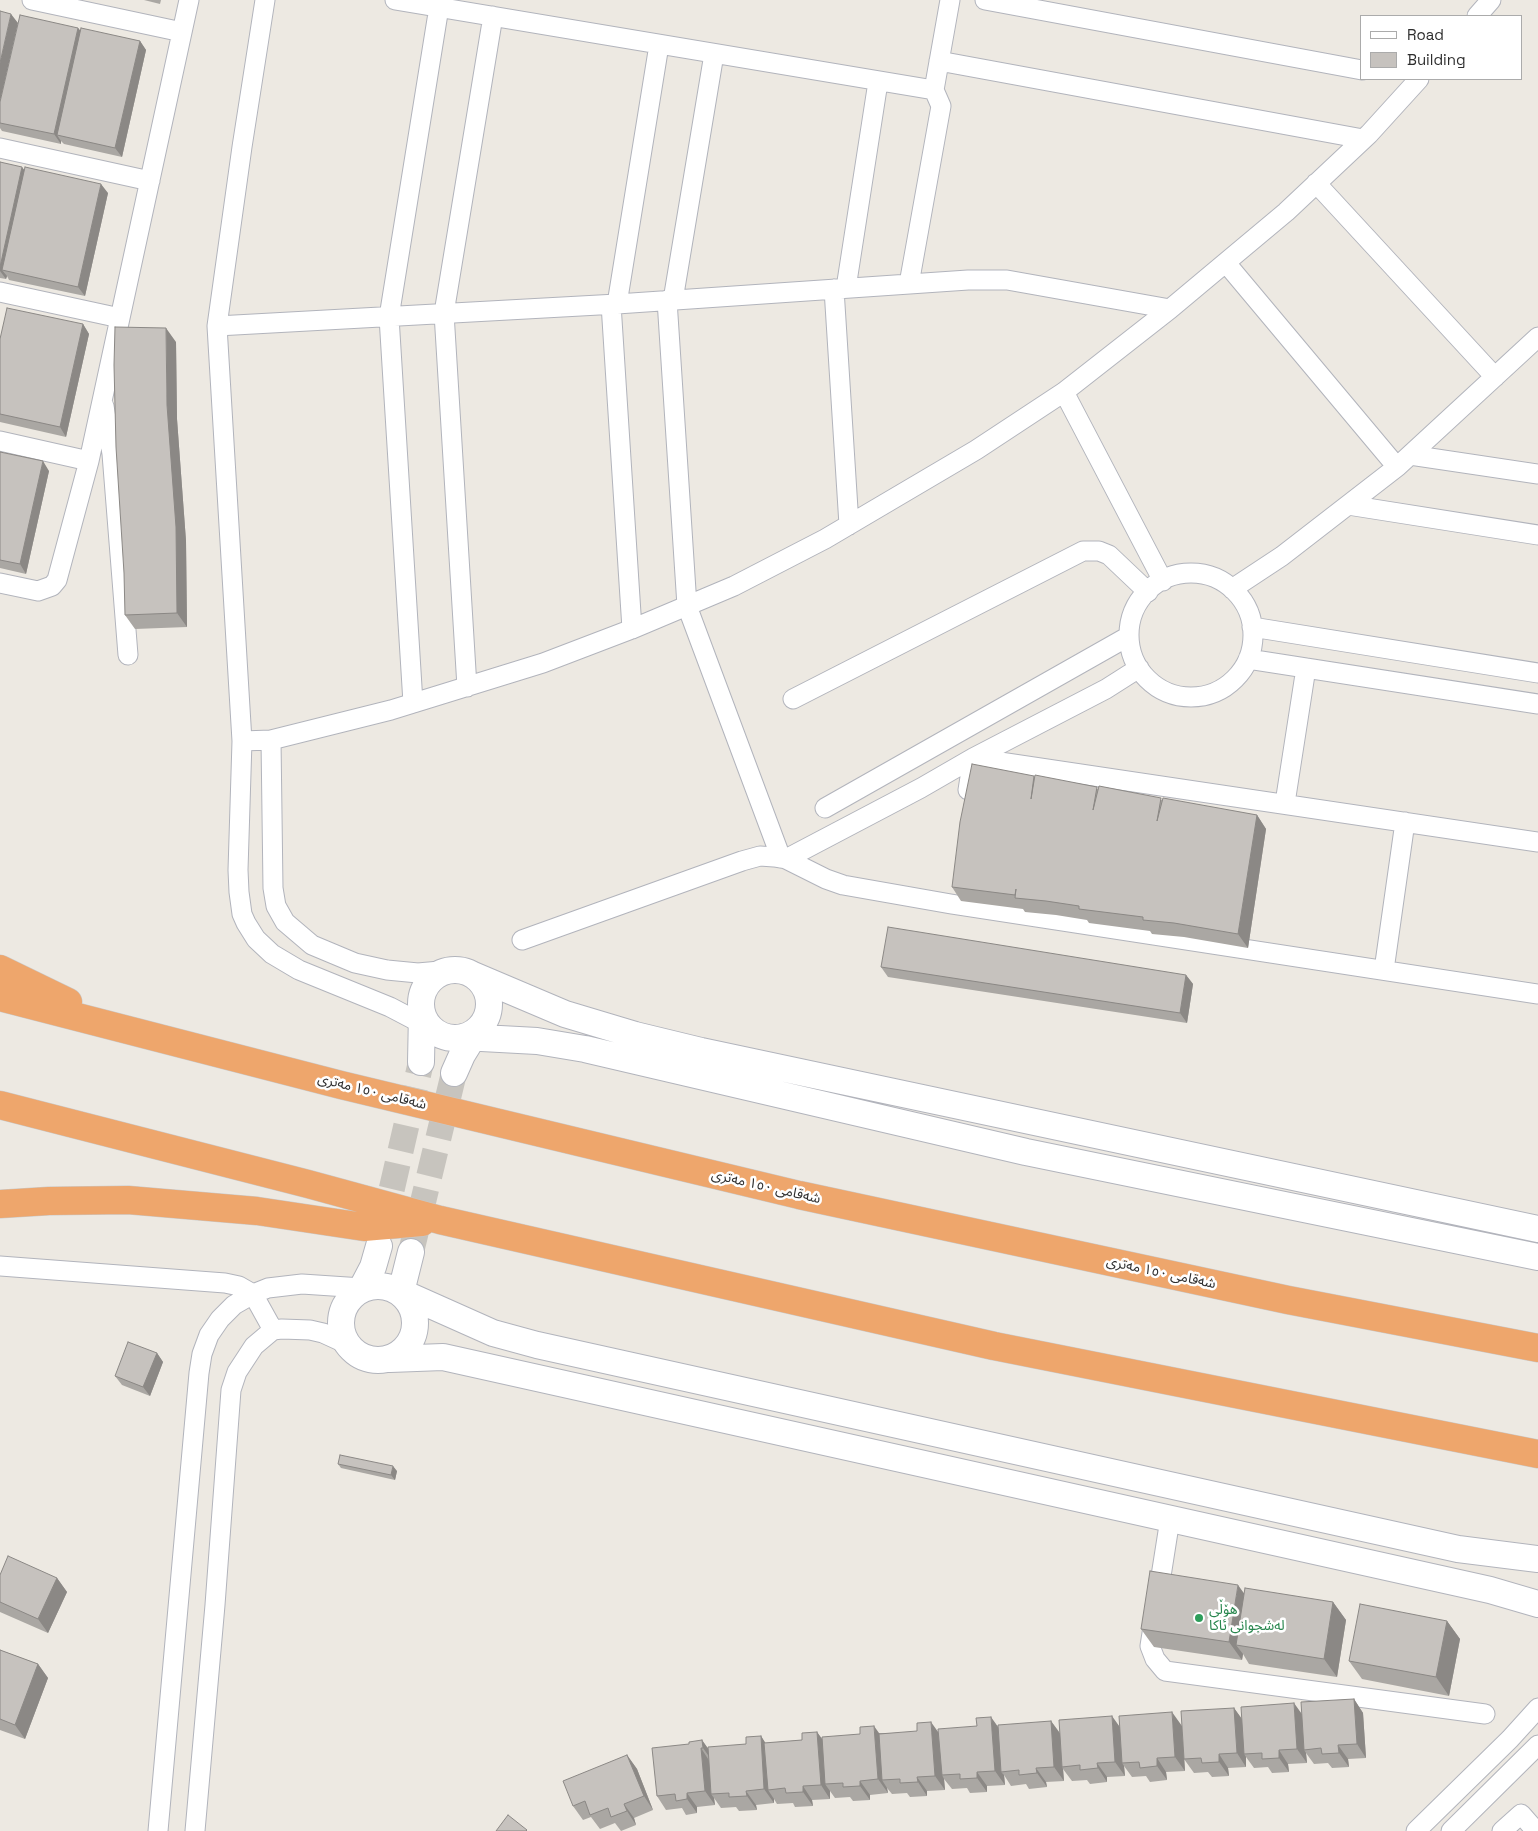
<!DOCTYPE html>
<html>
<head>
<meta charset="utf-8">
<style>
  body { margin:0 }
  #map { position:relative; width:1538px; height:1831px; overflow:hidden; background:#ede9e2; font-family:"Space Grotesk",sans-serif }
  canvas { display:block }
  .legend { position:absolute; left:1360px; top:15px; width:162px; height:65px; box-sizing:border-box; background:#fff; border:1px solid #ababab; margin:0; padding:6px 9px; list-style:none; font-size:15px; color:#2e2e2e }
  .legend li { display:flex; align-items:center; gap:10px; height:25px }
  .legend b { width:25px; border:1px solid #ababab }
</style>
</head>
<body>
<div id="map">
<canvas width="1538" height="1831"></canvas>
<ul class="legend">
<li><b style="height:6px;background:#fff"></b>Road</li>
<li><b style="height:14px;background:#c6c2be"></b>Building</li>
</ul>
</div>
<script>
const c = document.querySelector('canvas').getContext('2d');
c.lineJoin = 'round';
const shape = rows => new Path2D(rows.map(r => 'M' + r).join(''));
function strokePath(path, color, width, dash) { c.strokeStyle = color; c.lineWidth = width; c.lineCap = dash ? 'butt' : 'round'; c.setLineDash(dash || []); c.stroke(path); }
function fillPath(path, color) { c.fillStyle = color; c.fill(path, 'evenodd'); }
function drawText(font, color, halo, rows, align = 'center') {
  c.font = font + ' "Space Grotesk","Noto Sans Arabic",sans-serif'; c.lineWidth = 5; c.setLineDash([]); c.textBaseline = 'middle'; c.strokeStyle = halo; c.fillStyle = color; for (const [text, x, y, turn = 0] of rows) {
    c.save(); c.translate(x, y); c.rotate((+turn || 0) * Math.PI / 180); c.textAlign = isNaN(turn) ? turn : align; if (halo) c.strokeText(text, 0, 0); c.fillText(text, 0, 0); c.restore();
  }
}
strokePath(shape([
  [383,1227,421,1062],
  [411,1252,454,1073]
]), '#c7c4be', 26, [26, 13]);
const street = shape([
  [32,0,182,32],
  [265,0,242,147,217,326,242,741,238,870,239,892,242,914,246,923,256,939,272,954,299,970,390,1007,432,1029],
  [395,0,934,90],
  [985,0,1362,70],
  [1477,16,1491,0],
  [939,61,1363,139],
  [0,148,150,181],
  [1316,183,1495,377],
  [1226,263,1397,467],
  [909,284,941,106,934,90,950,0],
  [846,288,878,82],
  [834,289,849,525],
  [0,292,120,318],
  [667,300,687,606,781,858],
  [673,300,714,54],
  [611,304,632,629],
  [617,304,659,45],
  [217,326,617,304,968,280,1007,280,1170,309],
  [1064,392,1163,581],
  [104,406,112,454,128,655],
  [0,441,89,461],
  [1410,455,1538,474],
  [1348,505,1538,535],
  '1129 635a62 62 0 1 1 124 0a62 62 0 1 1-124 0Z',
  [0,583,38,591,52,586,57,580,89,461,189,0],
  [1232,589,1282,556,1397,467,1538,337],
  [1252,627,1538,673],
  [1248,659,1538,704],
  [467,687,444,313,493,16],
  [793,699,1083,551,1099,551,1109,555,1148,592],
  [413,703,389,317,439,7],
  [271,740,273,888,276,906,285,922,312,945,355,963,387,970,418,973,451,970],
  [242,741,271,740,391,710,543,663,632,629,734,586,825,539,976,450,1064,392,1170,309,1286,212,1369,134,1419,79],
  [968,790,973,758,1538,842],
  [1285,803,1306,668],
  [825,808,1129,636],
  [786,859,921,788,973,758,1106,689,1139,668],
  [522,940,742,861,760,856,774,857,786,859,826,879,843,885,951,904,1538,994],
  [1384,970,1405,822],
  [0,1266,225,1283,239,1286,253,1294,273,1330],
  [1170,1519,1150,1646,1155,1659,1165,1671,1485,1714],
  [158,1831,199,1373,202,1354,209,1335,220,1319,234,1305,253,1294,268,1288,302,1284,362,1288],
  [195,1831,215,1605,231,1390,237,1372,254,1346,273,1330,282,1329,310,1330,323,1333,347,1344],
  [1416,1831,1510,1739,1538,1708],
  [1451,1831,1538,1745],
  [1502,1831,1521,1814,1536,1831]
]);
const secondary = shape([
  '421 1004a34 34 0 1 1 68 0a34 34 0 1 1-68 0Z',
  [473,975,565,1014,635,1035,701,1051,1538,1229],
  [463,1037,537,1041,585,1049,1026,1152,1538,1257],
  [421,1062,422,1013],
  [454,1073,462,1055,478,1029],
  [411,1252,401,1292,493,1333,537,1345,1458,1549,1538,1559],
  '341 1323a37 37 0 1 1 74 0a37 37 0 1 1-74 0Z',
  [362,1288,373,1267,379,1246],
  [390,1359,443,1357,1490,1590,1538,1604]
]);
const highway = shape([
  [0,969,68,1002],
  [0,997,341,1085,799,1195,1288,1300,1538,1348],
  [0,1105,308,1184,440,1220,994,1346,1538,1454],
  [0,1204,49,1201,128,1200,257,1211,364,1227,422,1222]
]);
strokePath(street, '#b2b4bc', 21);
strokePath(secondary, '#b2b4bc', 28);
strokePath(highway, '#c9c9c9', 29);
strokePath(street, '#fff', 19);
strokePath(secondary, '#fff', 26);
strokePath(highway, '#eea66c', 28);
fillPath(shape([
  [144,0,161,0,160,4],
  [78,28,81,31,140,41,146,50,122,157,64,144,61,141,61,144,2,131,0,128,0,102],
  [0,162,25,170,108,193,85,296,9,280,7,276,6,279,0,278],
  [83,324,89,334,66,437,0,422,0,339],
  [176,342,177,419,186,541,187,627,135,629,125,615],
  [0,452,49,471,26,574,0,568],
  [1035,778,1162,800,1257,815,1266,829,1248,948,1184,937,1152,934,1150,931,1089,923,1087,920,1056,915,1025,912,1023,909,961,901,952,887],
  [881,967,1186,975,1193,984,1187,1023,888,977],
  [157,1353,163,1362,150,1396,122,1385,115,1376],
  [338,1464,397,1471,395,1480,341,1468],
  [0,1575,57,1578,67,1592,48,1633,0,1612],
  [1244,1594,1333,1602,1346,1620,1337,1677,1249,1664,1243,1654,1242,1660,1154,1647,1141,1629],
  [1447,1621,1460,1639,1449,1696,1362,1679,1349,1661],
  [0,1650,38,1664,48,1678,25,1739,0,1730],
  [1354,1699,1363,1713,1366,1758,1348,1759,1349,1767,1332,1768,1328,1763,1314,1764,1306,1753,1307,1763,1288,1764,1289,1772,1272,1773,1268,1767,1254,1768,1246,1757,1246,1767,1228,1768,1229,1776,1212,1777,1208,1772,1194,1773,1184,1759,1234,1708,1242,1719,1301,1714],
  [1051,1721,1060,1733,1119,1727,1182,1726,1185,1771,1166,1772,1167,1780,1150,1782,1146,1776,1132,1777,1124,1766,1125,1776,1107,1777,1107,1782,1090,1784,1087,1780,1072,1781,1063,1769,1064,1781,1046,1782,1047,1787,1029,1789,1026,1784,1011,1786,1004,1775,1005,1785,987,1786,987,1792,970,1793,967,1788,952,1789,944,1779,945,1790,927,1791,927,1796,910,1797,907,1793,892,1794,887,1788,888,1793,870,1795,870,1800,853,1801,850,1797,835,1798,830,1791,830,1799,812,1800,813,1806,795,1807,793,1803,777,1804,774,1799,774,1803,756,1805,757,1810,739,1811,736,1807,721,1808,714,1798,715,1805,697,1807,697,1813,686,1815,682,1808,666,1810,657,1796,689,1744,702,1740,708,1749,746,1744,761,1736,765,1743,802,1740,817,1732,822,1739,879,1733,939,1733,998,1728],
  [627,1755,637,1769,653,1810,634,1818,636,1825,621,1831,615,1823,600,1829,591,1817,583,1820,573,1806]
]), '#aaa7a3');
fillPath(shape([
  [11,14,18,23,0,102,0,63],
  [78,28,85,37,57,135,61,141,61,144,54,134],
  [140,41,146,50,122,157,115,148],
  [22,167,29,176,2,270,7,276,6,279,0,271,0,267],
  [101,184,108,193,85,296,78,287],
  [83,324,89,334,66,437,60,427],
  [166,328,176,342,177,419,186,541,187,627,177,613,167,405],
  [43,461,49,471,26,574,20,564],
  [1257,815,1266,829,1248,948,1238,934],
  [1186,975,1193,984,1187,1023,1180,1013],
  [157,1353,163,1362,150,1396,143,1387],
  [393,1466,397,1471,395,1480,391,1475],
  [57,1578,67,1592,48,1633,38,1619],
  [1238,1585,1251,1603,1236,1645,1243,1654,1242,1660,1229,1642],
  [1333,1602,1346,1620,1337,1677,1324,1659],
  [1447,1621,1460,1639,1449,1696,1436,1677],
  [38,1664,48,1678,25,1739,15,1725],
  [1354,1699,1363,1713,1366,1758,1357,1744],
  [1294,1703,1304,1717,1304,1750,1306,1753,1307,1763,1297,1749],
  [1234,1708,1244,1722,1244,1754,1246,1757,1246,1767,1237,1753],
  [1172,1712,1182,1726,1185,1771,1175,1757],
  [1112,1716,1122,1730,1122,1763,1124,1766,1125,1776,1115,1762],
  [991,1717,1001,1731,1001,1772,1004,1775,1005,1785,995,1771],
  [1051,1721,1061,1735,1062,1767,1063,1769,1064,1781,1054,1767],
  [931,1722,941,1736,942,1775,944,1779,945,1790,935,1776],
  [874,1726,884,1740,882,1780,887,1788,888,1793,878,1779],
  [817,1732,827,1746,825,1784,830,1791,830,1799,821,1785],
  [761,1736,770,1750,768,1790,774,1799,774,1803,764,1789],
  [702,1740,712,1754,713,1762,703,1748],
  [1338,1745,1348,1759,1349,1767,1339,1753],
  [701,1748,710,1762,711,1794,714,1798,715,1805,705,1791],
  [1279,1750,1288,1764,1289,1772,1279,1758],
  [1219,1754,1228,1768,1229,1776,1219,1762],
  [627,1755,637,1769,653,1810,644,1796],
  [1157,1758,1166,1772,1167,1780,1157,1766],
  [1097,1763,1107,1777,1107,1782,1098,1768],
  [1036,1768,1046,1782,1047,1787,1037,1773],
  [977,1772,987,1786,987,1792,977,1778],
  [917,1777,927,1791,927,1796,918,1782],
  [860,1781,870,1795,870,1800,860,1786],
  [803,1786,812,1800,813,1806,803,1792],
  [746,1791,756,1805,757,1810,747,1796],
  [687,1793,697,1807,697,1813,687,1799],
  [624,1804,634,1818,636,1825,627,1811]
]), '#8b8885');
const building = shape([
  [0,11,11,14,0,63,0,11],
  [20,15,78,28,54,134,0,123,0,102,20,15],
  [81,28,140,41,115,148,57,135,81,28],
  [0,162,22,167,0,267,0,162],
  [25,167,101,184,78,287,2,270,25,167],
  [7,308,83,324,60,427,0,414,0,339,7,308],
  [115,327,166,328,167,405,176,527,177,613,125,615,124,573,116,447,114,365,115,327],
  [0,452,43,461,20,564,0,560,0,452],
  [972,764,1034,776,1031,799,1035,775,1097,787,1093,810,1099,786,1161,798,1157,821,1163,798,1257,815,1238,934,1174,923,1143,920,1143,917,1079,909,1079,906,1046,901,1015,898,1016,889,1015,895,952,887,960,822,972,764],
  [888,927,1186,975,1180,1013,881,967,888,927],
  [128,1342,157,1353,143,1387,115,1376,128,1342],
  [340,1455,393,1466,391,1475,338,1464,340,1455],
  [8,1556,57,1578,38,1619,0,1602,0,1575,8,1556],
  [1150,1571,1238,1585,1229,1642,1141,1629,1150,1571],
  [1245,1588,1333,1602,1324,1659,1236,1645,1245,1588],
  [1360,1604,1447,1621,1436,1677,1349,1661,1360,1604],
  [0,1650,38,1664,15,1725,0,1719,0,1650],
  [1354,1699,1357,1744,1338,1745,1339,1753,1322,1754,1321,1748,1304,1750,1301,1702,1354,1699],
  [1294,1703,1297,1749,1279,1750,1279,1758,1262,1759,1262,1753,1244,1754,1241,1707,1294,1703],
  [1234,1708,1237,1753,1219,1754,1219,1762,1202,1763,1201,1758,1184,1759,1181,1711,1234,1708],
  [1172,1712,1175,1757,1157,1758,1157,1766,1140,1768,1139,1762,1122,1763,1119,1716,1172,1712],
  [1112,1716,1115,1762,1097,1763,1098,1768,1080,1770,1080,1765,1062,1767,1059,1720,1112,1716],
  [991,1717,995,1771,977,1772,977,1778,960,1779,960,1774,942,1775,938,1729,977,1726,976,1718,991,1717],
  [1051,1721,1054,1767,1036,1768,1037,1773,1019,1775,1019,1770,1001,1772,998,1725,1051,1721],
  [931,1722,935,1776,917,1777,918,1782,900,1783,900,1779,882,1780,879,1734,917,1731,917,1723,931,1722],
  [874,1726,878,1779,860,1781,860,1786,843,1787,843,1783,825,1784,822,1737,860,1734,860,1727,874,1726],
  [817,1732,821,1785,803,1786,803,1792,786,1793,785,1788,768,1790,764,1743,802,1740,802,1733,817,1732],
  [761,1736,764,1789,746,1791,747,1796,729,1797,729,1793,711,1794,708,1747,746,1744,746,1737,761,1736],
  [702,1740,703,1748,701,1748,705,1791,687,1793,687,1799,676,1801,675,1794,657,1796,652,1748,689,1744,689,1742,702,1740],
  [627,1755,644,1796,624,1804,627,1811,611,1817,608,1808,590,1815,585,1801,573,1806,563,1781,627,1755],
  [508,1815,527,1830,526,1831,496,1831,508,1815]
]);
fillPath(building, '#c6c2be');
strokePath(building, '#8b8885', 1);
for (const [x, y, r, color] of [
  [1199,1618,5,"#2e9e5b"]
]) { const dot = new Path2D(); dot.arc(x, y, r, 0, 2 * Math.PI); c.fillStyle = color; c.fill(dot); strokePath(dot, '#fff', 2); }
drawText('14px', '#2e2e2e', '#fff', [
  ["شەقامی ١٥٠ مەتری",372,1092,14],
  ["شەقامی ١٥٠ مەتری",766,1187,13],
  ["شەقامی ١٥٠ مەتری",1161,1273,12]
]);
drawText('14px', '#27864d', '#fff', [
  ["هۆڵی",1209,1610],
  ["لەشجوانی ئاکا",1209,1626]
], 'left');
</script>
</body>
</html>
